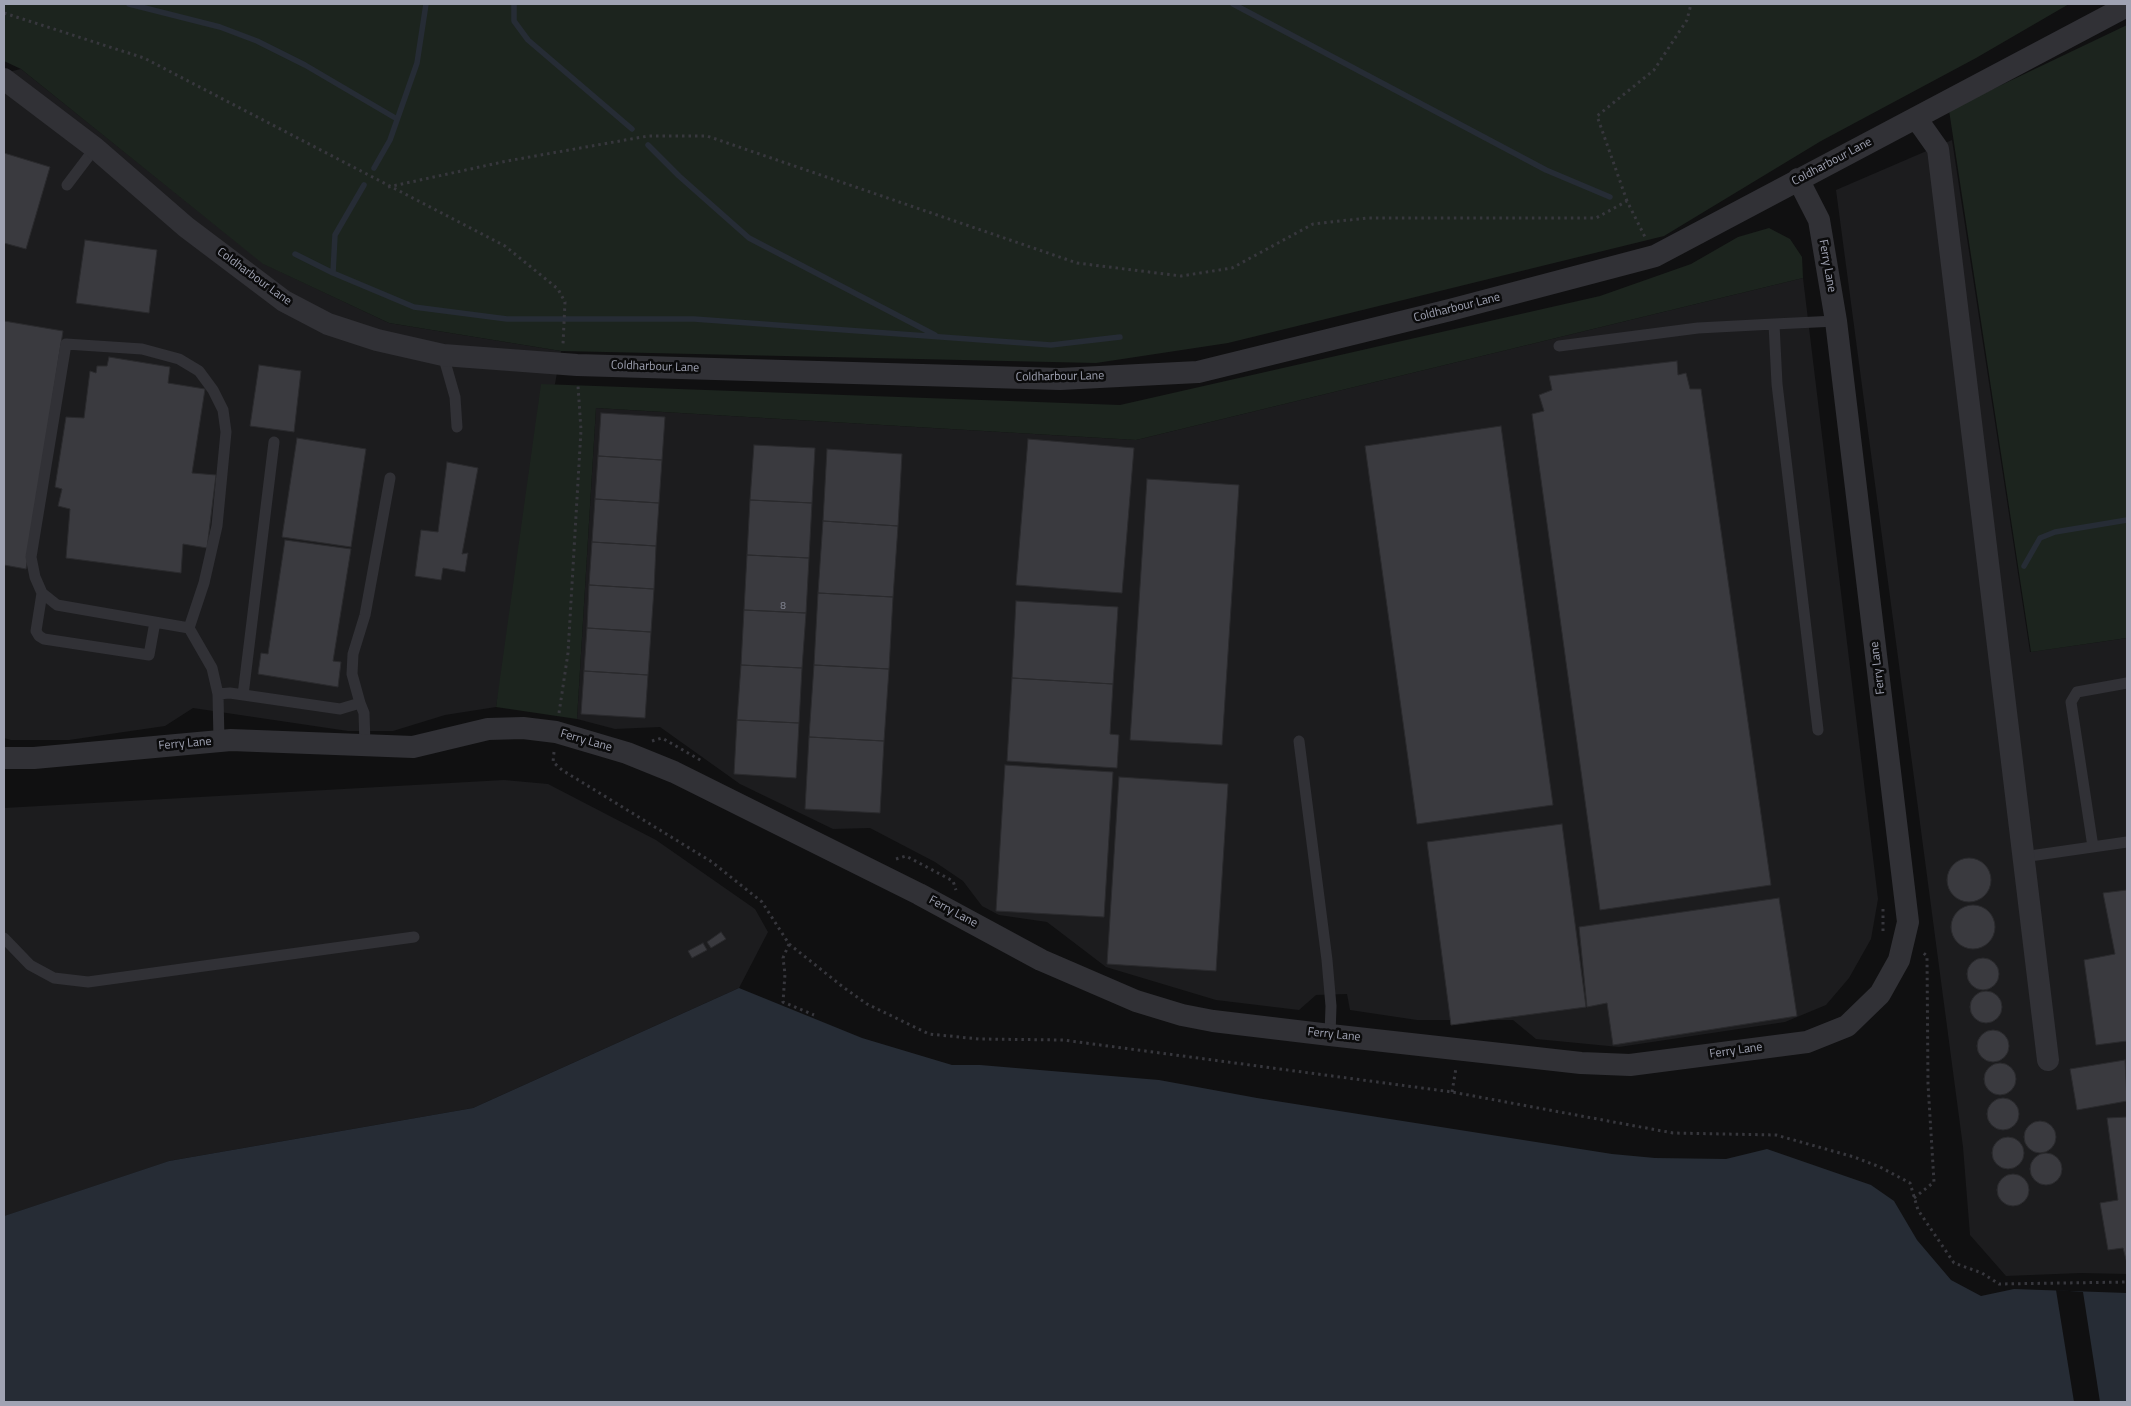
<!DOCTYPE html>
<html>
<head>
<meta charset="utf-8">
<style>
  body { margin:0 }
  #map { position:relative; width:2131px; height:1406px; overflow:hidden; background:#101011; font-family:"Titillium Web",sans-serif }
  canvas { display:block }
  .frame { position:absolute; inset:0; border:5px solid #a0a3b3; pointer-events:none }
</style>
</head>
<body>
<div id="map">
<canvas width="2131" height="1406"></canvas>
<div class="frame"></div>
</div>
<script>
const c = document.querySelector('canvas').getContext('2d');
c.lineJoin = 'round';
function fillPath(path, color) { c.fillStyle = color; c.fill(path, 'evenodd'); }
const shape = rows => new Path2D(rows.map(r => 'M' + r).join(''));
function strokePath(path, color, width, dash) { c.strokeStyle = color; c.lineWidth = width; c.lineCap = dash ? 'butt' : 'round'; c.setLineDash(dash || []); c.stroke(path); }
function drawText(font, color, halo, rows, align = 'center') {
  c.font = font + ' "Titillium Web",sans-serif'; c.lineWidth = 5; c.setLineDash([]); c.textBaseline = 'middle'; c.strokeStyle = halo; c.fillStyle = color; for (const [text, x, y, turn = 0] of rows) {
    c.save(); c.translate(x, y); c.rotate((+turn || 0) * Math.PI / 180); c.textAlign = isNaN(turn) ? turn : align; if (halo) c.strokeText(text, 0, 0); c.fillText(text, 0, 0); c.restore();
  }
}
fillPath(shape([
  [21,69,264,264,389,323,561,351,496,707,445,715,393,731,348,731,193,708,165,726,69,740,11,740,4,738,4,73],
  [1952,140,2030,652,2127,638,2127,1274,2081,1273,2006,1276,1970,1235,1963,1147,1836,190],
  [1803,278,1878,899,1871,939,1849,978,1826,1005,1785,1022,1619,1047,1536,1039,1513,1020,1417,1020,1350,1010,1347,994,1316,995,1299,1010,1216,1000,1106,967,1047,922,999,915,982,906,963,881,935,862,870,828,833,829,740,784,660,727,615,729,577,719,596,408,1136,440],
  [504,780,548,784,656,840,755,909,768,932,739,988,473,1108,169,1161,4,1216,4,808]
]), '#1c1c1e');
fillPath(shape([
  [4,4,2069,4,1976,58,1821,141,1664,236,1228,343,1096,363,561,351,389,323,263,264,21,69,4,61],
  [2127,25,2127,638,2031,652,1949,110],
  [1769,228,1790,239,1802,257,1803,278,1136,440,596,408,577,719,496,707,541,384,1120,405,1600,296,1691,264,1738,237]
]), '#1c241e');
fillPath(shape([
  [739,988,862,1038,952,1065,980,1065,1159,1080,1257,1098,1612,1154,1655,1158,1726,1159,1767,1149,1871,1185,1894,1201,1917,1240,1951,1280,1981,1296,2014,1289,2127,1293,2127,1402,4,1402,4,1216,169,1161,473,1108]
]), '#262c35');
fillPath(shape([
  [2056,1290,2083,1292,2100,1402,2074,1402]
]), '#101011');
strokePath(shape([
  [129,4,220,27,257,41,305,65,397,119],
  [514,4,514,21,528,40,632,129],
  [1233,4,1546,170,1610,197],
  [648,145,679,176,749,238,935,335],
  [374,168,390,140,417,63,426,4],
  [295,254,333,273,414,307,507,319,694,319,1051,345,1120,337],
  [333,273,335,235,364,185],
  [2024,566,2040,538,2055,532,2127,520]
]), '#262c35', 5.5);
const building = shape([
  [4,153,50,167,26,249,4,243,4,153],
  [85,240,157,250,149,313,76,303,85,240],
  [4,321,63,331,26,569,4,565,4,321],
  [109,357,170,367,168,383,205,389,192,473,216,475,207,548,183,544,181,573,66,558,70,509,58,506,62,489,55,487,66,417,84,418,90,371,96,373,97,366,107,366,109,357],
  [1677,361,1678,375,1686,373,1690,389,1701,389,1771,885,1600,910,1532,414,1544,411,1539,395,1552,390,1549,376,1677,361],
  [259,365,301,371,294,432,250,426,259,365],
  [601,413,665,417,662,460,598,456,601,413],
  [1501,426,1553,805,1417,824,1365,446,1501,426],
  [297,438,366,449,351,547,282,537,297,438],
  [1028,439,1134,448,1122,593,1016,585,1028,439],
  [754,445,815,448,812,503,750,500,754,445],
  [827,449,902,454,898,526,823,521,827,449],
  [598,456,662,460,659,503,595,499,598,456],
  [447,462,478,468,462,554,468,553,465,572,443,568,441,580,415,576,421,530,438,532,447,462],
  [1147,479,1239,485,1222,745,1130,740,1147,479],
  [595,499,659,503,656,546,592,542,595,499],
  [750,500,812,503,809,558,747,555,750,500],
  [823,521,898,526,893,597,818,593,823,521],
  [285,540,351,549,333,661,341,662,338,687,258,674,261,653,268,654,285,540],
  [592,542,656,546,654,589,589,585,592,542],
  [747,555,809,558,806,613,744,610,747,555],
  [589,585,654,589,651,632,587,628,589,585],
  [818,593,893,597,889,669,814,665,818,593],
  [1016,601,1118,607,1113,684,1012,678,1016,601],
  [744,610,806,613,802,668,741,665,744,610],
  [587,628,651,632,648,675,584,671,587,628],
  [741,665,802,668,799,723,737,720,741,665],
  [814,665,889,669,884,741,809,737,814,665],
  [584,671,648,675,645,718,581,714,584,671],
  [1012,678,1113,684,1110,734,1119,735,1117,768,1007,761,1012,678],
  [737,720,799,723,796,778,734,774,737,720],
  [809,737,884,741,880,813,805,809,809,737],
  [1005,765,1113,772,1104,917,996,911,1005,765],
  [1119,777,1228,784,1216,971,1107,964,1119,777],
  [1562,824,1586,1007,1451,1025,1427,842,1562,824],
  '1947 880a22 22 0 1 1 44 0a22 22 0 1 1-44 0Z',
  [2127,890,2127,1041,2096,1045,2084,960,2115,954,2103,893,2127,890],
  [1779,898,1797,1016,1613,1045,1607,1003,1587,1007,1579,927,1779,898],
  '1951 927a22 22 0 1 1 44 0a22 22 0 1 1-44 0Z',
  [721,932,726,939,711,948,707,942,721,932],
  [703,943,707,950,692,958,688,951,703,943],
  '1967 974a16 16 0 1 1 32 0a16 16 0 1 1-32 0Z',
  '1970 1007a16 16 0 1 1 32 0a16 16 0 1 1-32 0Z',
  '1977 1046a16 16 0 1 1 32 0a16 16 0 1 1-32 0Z',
  [2125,1060,2127,1101,2077,1110,2070,1069,2125,1060],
  '1984 1079a16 16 0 1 1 32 0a16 16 0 1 1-32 0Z',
  '1987 1114a16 16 0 1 1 32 0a16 16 0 1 1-32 0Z',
  [2127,1117,2127,1263,2123,1248,2108,1250,2100,1203,2118,1200,2107,1118,2127,1117],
  '2024 1137a16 16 0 1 1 32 0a16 16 0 1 1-32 0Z',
  '1992 1153a16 16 0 1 1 32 0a16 16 0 1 1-32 0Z',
  '2030 1169a16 16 0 1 1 32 0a16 16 0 1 1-32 0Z',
  '1997 1190a16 16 0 1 1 32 0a16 16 0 1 1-32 0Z'
]);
fillPath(building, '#3a3a3f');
strokePath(building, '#2a2a2d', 1);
strokePath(shape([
  [4,13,144,58,505,246,558,289,565,302,563,344],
  [388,187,507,161,648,136,707,136,1077,263,1181,276,1232,268,1313,224,1367,218,1596,218,1627,201,1645,237],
  [1627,201,1597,116,1654,70,1687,20,1691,4],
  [559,713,568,653,581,430,578,386],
  [652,741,662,738,702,761],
  [554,752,553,762,562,770,712,862,762,902,789,944,843,987,867,1004,929,1034,979,1039,1063,1040,1452,1092,1673,1133,1776,1135,1854,1157,1880,1167,1910,1183,1918,1210,1954,1263,1982,1273,1999,1284,2127,1282],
  [896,859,906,856,953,881,956,890],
  [1883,931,1883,905],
  [789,944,783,958,785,974,783,1002,814,1015],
  [1452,1092,1456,1068],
  [1914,1198,1934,1182,1928,1084,1927,956,1921,951]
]), '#37373d', 3, [2.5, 4]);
strokePath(shape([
  [67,185,95,148],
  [1559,346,1698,328,1774,324],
  [443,355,455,397,457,427],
  [42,593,36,631,39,636,44,639,149,655,155,622],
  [189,628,204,583,217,526,226,432,223,410,213,390,199,371,179,359,142,349,66,344,31,557,35,577,42,593,57,605,189,628,212,668,218,694,219,741],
  [218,694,230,693,340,709,360,703,364,713,365,745],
  [243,695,274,442],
  [360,703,352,674,353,654,365,615,390,478],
  [1818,730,1777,384,1774,324,1836,321],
  [1299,741,1327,960,1331,1006,1330,1035],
  [2093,847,2071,702,2077,692,2127,683],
  [2023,857,2127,842],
  [4,938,30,965,54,978,88,982,414,937]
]), '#313136', 11);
strokePath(shape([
  [4,79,95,148,186,227,284,301,328,324,377,340,443,355,577,365,1060,379,1198,372,1450,310,1655,256,2127,6],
  [1916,118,1938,149,2048,1060],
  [4,758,34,758,231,740,413,747,488,729,523,728,556,732,627,753,674,772,919,894,1041,960,1136,1001,1182,1015,1213,1021,1330,1035,1581,1063,1630,1065,1807,1042,1847,1026,1880,994,1899,960,1908,922,1836,321,1819,220,1798,179]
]), '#313136', 22);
drawText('10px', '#868996', null, [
  ["8",783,607]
]);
drawText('12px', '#a0a3b3', '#0b0b0c', [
  ["Coldharbour Lane",1832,162,-28],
  ["Ferry Lane",1827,266,80],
  ["Coldharbour Lane",254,277,36],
  ["Coldharbour Lane",1457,308,-14],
  ["Coldharbour Lane",655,367,2],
  ["Coldharbour Lane",1060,377,-1],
  ["Ferry Lane",1878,668,-97],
  ["Ferry Lane",586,741,16],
  ["Ferry Lane",185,744,-5],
  ["Ferry Lane",953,912,28],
  ["Ferry Lane",1334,1035,6],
  ["Ferry Lane",1736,1051,-8]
]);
</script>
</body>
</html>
